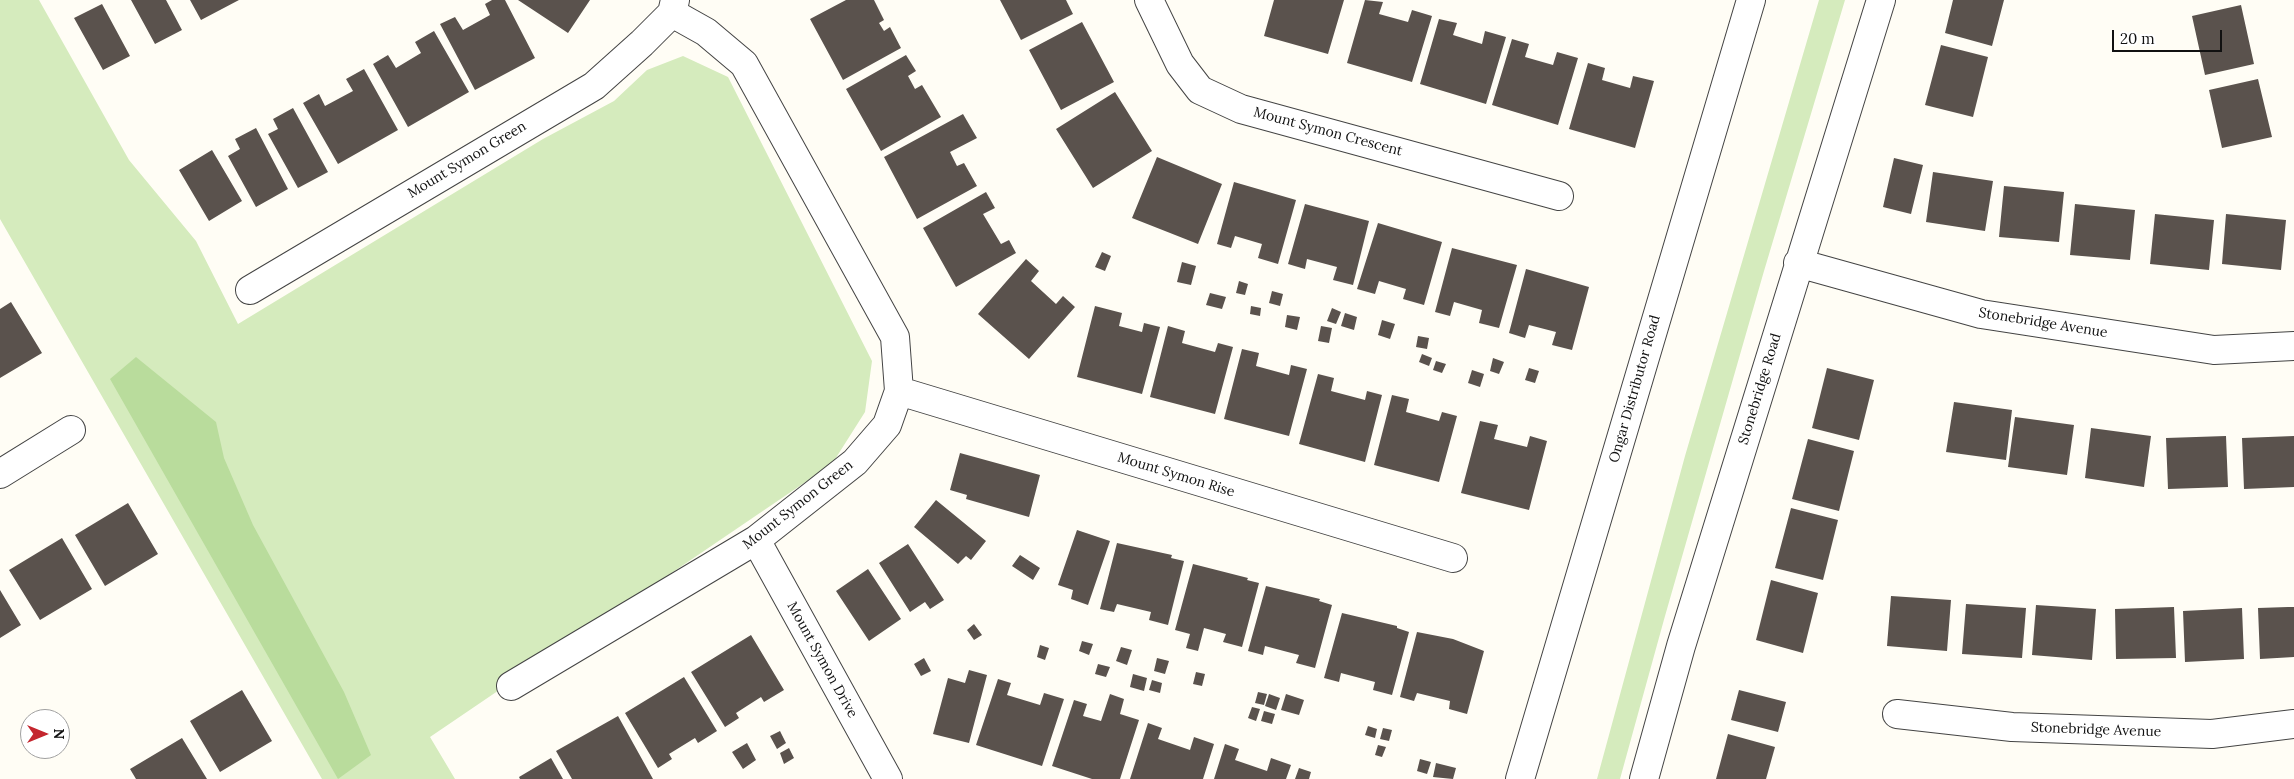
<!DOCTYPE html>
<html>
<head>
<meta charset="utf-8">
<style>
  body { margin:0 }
  #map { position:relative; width:2294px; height:779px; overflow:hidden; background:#fffdf5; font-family:Lora,serif }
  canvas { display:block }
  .north { position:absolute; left:20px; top:709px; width:50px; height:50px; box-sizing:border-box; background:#fff; border:1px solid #a0a0a0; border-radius:50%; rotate:90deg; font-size:14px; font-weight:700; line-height:20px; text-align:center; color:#111 }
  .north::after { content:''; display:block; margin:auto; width:18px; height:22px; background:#c4262e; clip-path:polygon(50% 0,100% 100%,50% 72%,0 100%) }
  .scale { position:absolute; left:2112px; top:30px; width:110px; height:22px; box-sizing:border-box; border:2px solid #111; border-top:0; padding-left:6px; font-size:15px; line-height:18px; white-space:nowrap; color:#111; -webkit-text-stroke:4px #fff; paint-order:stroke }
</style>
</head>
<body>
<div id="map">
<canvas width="2294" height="779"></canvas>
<div class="north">N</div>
<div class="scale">20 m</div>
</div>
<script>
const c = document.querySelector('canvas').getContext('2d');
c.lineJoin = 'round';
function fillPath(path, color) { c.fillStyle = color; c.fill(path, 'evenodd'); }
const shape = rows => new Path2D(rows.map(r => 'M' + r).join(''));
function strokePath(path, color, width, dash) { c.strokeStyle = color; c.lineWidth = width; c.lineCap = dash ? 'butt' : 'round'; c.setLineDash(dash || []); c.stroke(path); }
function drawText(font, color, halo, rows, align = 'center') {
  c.font = font + ' Lora,serif'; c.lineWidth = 5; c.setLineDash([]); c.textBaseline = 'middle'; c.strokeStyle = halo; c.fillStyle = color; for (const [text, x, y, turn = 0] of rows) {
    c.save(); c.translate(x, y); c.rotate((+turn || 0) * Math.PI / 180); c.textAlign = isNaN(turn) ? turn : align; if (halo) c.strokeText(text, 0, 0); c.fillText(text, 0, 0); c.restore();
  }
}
fillPath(shape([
  [0,0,39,0,129,160,196,241,238,324,543,139,614,101,647,70,683,56,728,77,872,361,865,412,832,464,430,737,455,779,322,779,0,219],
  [1819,0,1845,0,1764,271,1665,616,1620,779,1597,779,1685,456]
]), '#d5ebbd');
fillPath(shape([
  [136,357,216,422,224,458,253,525,344,692,371,755,338,779,110,379]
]), '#b9dc9c');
fillPath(shape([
  [131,0,166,0,182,30,155,44],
  [190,0,239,0,201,20],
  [492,0,505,0,535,58,475,90,440,24,455,17,463,30,490,15,485,4],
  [518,0,590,0,568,33],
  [846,0,874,0,884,20,879,23,884,31,890,27,901,48,843,80,810,19],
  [1000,0,1066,0,1073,14,1021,40],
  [1274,0,1344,0,1328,54,1264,36],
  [1365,0,1383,2,1379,14,1408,22,1412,10,1432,16,1412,82,1347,63],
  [1953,0,2004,0,1992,46,1945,33],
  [102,4,130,56,103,70,74,18],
  [2241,5,2254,64,2205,75,2192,16],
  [1439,19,1457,23,1453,35,1482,44,1485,31,1506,37,1486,104,1420,84],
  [1082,22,1114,82,1061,110,1029,50],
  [434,31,469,92,408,127,373,64,388,55,396,68,421,53,415,42],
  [1512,39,1529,44,1525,57,1553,65,1557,52,1578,58,1558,125,1492,105],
  [1941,45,1988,57,1973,117,1925,105],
  [906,55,916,71,908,76,915,89,922,85,941,117,881,151,846,89],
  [1588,63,1605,68,1602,80,1630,88,1633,76,1654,81,1635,148,1569,129],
  [364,69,398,130,338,164,303,103,319,94,325,106,353,91,346,79],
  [2258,79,2272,137,2222,148,2209,90],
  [1115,92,1152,151,1093,188,1056,129],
  [293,108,328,172,298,188,268,134,278,129,273,119],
  [963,114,977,138,950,152,957,166,964,163,977,186,917,219,884,157],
  [256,128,288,189,256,207,228,156,240,149,235,139],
  [212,150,242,201,209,221,179,170],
  [1157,157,1222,184,1198,244,1132,218],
  [1894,158,1923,165,1911,214,1883,207],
  [1933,172,1993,181,1985,231,1926,222],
  [1234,182,1296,200,1278,264,1258,258,1262,244,1235,236,1231,248,1217,244],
  [2004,186,2064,192,2059,242,1999,237],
  [986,192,995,208,983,214,1001,244,1009,240,1016,253,956,287,923,228],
  [1305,204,1369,221,1353,285,1333,280,1337,267,1307,259,1305,269,1288,264],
  [2075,204,2135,210,2130,260,2070,255],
  [2155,214,2214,220,2209,270,2150,264],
  [2226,214,2286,220,2281,270,2222,264],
  [1378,223,1442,242,1424,305,1403,299,1406,289,1379,281,1375,294,1357,289],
  [1452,248,1517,265,1499,328,1479,323,1482,310,1454,302,1450,316,1435,312],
  [1102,252,1111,256,1105,271,1095,267],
  [1026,259,1039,271,1031,281,1056,304,1063,296,1075,307,1029,359,978,314],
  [1182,262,1196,266,1191,285,1177,282],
  [1526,269,1589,287,1572,350,1552,345,1556,332,1529,325,1525,338,1509,333],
  [1239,281,1248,284,1245,295,1236,293],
  [1272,291,1283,294,1280,306,1269,303],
  [1210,293,1226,297,1222,309,1206,305],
  [11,302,42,353,0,378,0,309],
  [1095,306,1122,313,1119,326,1142,332,1144,323,1160,327,1142,394,1077,377],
  [1251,306,1261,308,1260,316,1250,314],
  [1332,308,1341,312,1336,324,1327,321],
  [1345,313,1357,317,1354,330,1341,326],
  [1287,315,1300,317,1297,330,1285,327],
  [1382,320,1395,324,1390,339,1378,335],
  [1168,326,1185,331,1182,343,1215,352,1218,343,1233,347,1215,414,1150,397],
  [1321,326,1332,328,1329,343,1318,341],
  [1418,336,1429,338,1427,349,1416,347],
  [1242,349,1259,353,1256,366,1289,375,1291,365,1307,369,1289,436,1224,419],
  [1422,354,1432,358,1429,366,1419,362],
  [1493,358,1504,362,1499,374,1490,371],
  [1436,361,1446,364,1442,373,1433,370],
  [1529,368,1539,371,1535,383,1525,380],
  [1827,368,1874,380,1859,440,1812,428],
  [1472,370,1484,374,1480,387,1468,383],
  [1318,374,1334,378,1331,391,1365,400,1367,391,1382,395,1365,462,1299,444],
  [1392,395,1409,399,1406,412,1439,421,1442,412,1457,416,1439,482,1374,465],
  [1954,402,2012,410,2006,460,1946,452],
  [2015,417,2074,425,2067,475,2008,467],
  [1480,421,1498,425,1494,439,1527,447,1530,436,1547,441,1529,510,1461,493],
  [2091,428,2151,436,2144,487,2085,478],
  [2226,436,2228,487,2168,489,2166,438],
  [2294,436,2294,487,2244,489,2242,438],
  [1808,439,1854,451,1839,511,1792,499],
  [960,453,1040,475,1029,517,966,499,967,495,950,490],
  [936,500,986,541,971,560,966,556,958,564,914,527],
  [128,503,158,554,105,586,75,535],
  [1791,508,1838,520,1823,580,1775,568],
  [1077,530,1110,541,1088,605,1071,599,1073,590,1058,585],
  [62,538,92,589,40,620,9,570],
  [1117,543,1172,555,1171,558,1184,561,1168,625,1149,620,1151,612,1117,604,1114,612,1100,609],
  [908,544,944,600,930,609,925,602,910,612,879,563],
  [1020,555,1040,568,1033,580,1012,566],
  [1193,564,1248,578,1247,580,1259,583,1242,647,1223,642,1226,634,1204,628,1198,651,1186,648,1190,634,1175,630],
  [868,569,901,619,869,641,836,591],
  [1771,580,1818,593,1803,653,1756,640],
  [1266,586,1320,599,1319,601,1332,605,1315,668,1296,663,1299,655,1265,646,1263,655,1248,651],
  [0,590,21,625,0,638],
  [1891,596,1951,600,1947,651,1887,646],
  [1966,604,2026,608,2022,658,1962,654],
  [2036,605,2096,609,2092,660,2032,655],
  [2174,607,2176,658,2116,659,2115,609],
  [2288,607,2294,607,2294,657,2260,659,2258,608],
  [2242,608,2244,659,2185,662,2183,611],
  [1342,613,1397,626,1397,628,1409,632,1392,695,1373,690,1375,682,1341,673,1339,682,1324,678],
  [974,624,982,635,974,640,967,630],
  [1417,632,1453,639,1484,651,1467,714,1449,709,1450,701,1417,693,1414,701,1400,697],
  [751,635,784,690,764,702,761,697,736,713,739,718,725,727,691,672],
  [1082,641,1093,644,1089,655,1079,651],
  [1040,645,1049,648,1045,660,1037,657],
  [1121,647,1132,650,1127,665,1116,661],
  [924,658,931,671,921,676,914,664],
  [1157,658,1169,661,1165,674,1154,671],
  [1098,664,1110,667,1106,677,1095,674],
  [969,670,987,675,969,743,933,734,948,678,965,683],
  [1196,672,1205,674,1202,686,1193,684],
  [1133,674,1147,678,1144,691,1130,687],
  [684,677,717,731,698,743,695,738,669,754,672,759,658,768,625,713],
  [998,679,1011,683,1007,695,1040,705,1044,693,1064,699,1042,766,976,745],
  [1152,680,1162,683,1160,693,1149,690],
  [242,690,272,741,220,772,190,721],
  [1739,690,1786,702,1778,732,1731,720],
  [1258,692,1267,694,1264,705,1255,703],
  [1110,694,1124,699,1120,714,1139,720,1120,779,1092,779,1052,766,1074,700,1087,704,1083,716,1101,721],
  [1269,694,1280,698,1276,710,1265,706],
  [1286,694,1304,700,1299,715,1281,710],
  [1252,707,1260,709,1256,721,1248,718],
  [1264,711,1275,714,1272,724,1261,721],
  [618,716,653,779,572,779,556,751],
  [1148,723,1162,728,1158,739,1190,750,1194,737,1214,744,1203,779,1130,779],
  [1368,726,1377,729,1375,738,1365,735],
  [1383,728,1392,730,1389,741,1380,739],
  [780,731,786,743,777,749,770,736],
  [1728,734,1775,747,1766,779,1716,779],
  [182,738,207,779,136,779,130,769],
  [747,743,756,760,743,769,732,752],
  [1225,744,1239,749,1235,760,1267,771,1271,758,1291,765,1286,779,1214,779],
  [1378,745,1386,747,1382,757,1375,755],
  [789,748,794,758,784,764,780,753],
  [551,758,563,779,520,779,519,777],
  [1420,759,1431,762,1427,774,1417,771],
  [1436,763,1456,768,1453,779,1433,777],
  [1299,768,1311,772,1309,779,1295,779]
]), '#5a524d');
const minor = shape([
  [1149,0,1180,64,1200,90,1241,109,1559,196],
  [1798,263,1981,314,2214,350,2294,346],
  [250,290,594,86,642,43,672,13,675,0],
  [899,391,1453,558],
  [0,474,71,430],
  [756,540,888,779],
  [511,686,756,540,855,462,887,425,899,391,895,337,744,64,706,32,672,13],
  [1897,714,2012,727,2212,734,2294,724],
  [1520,779,1751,0],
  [1644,779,1681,646,1881,0]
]);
strokePath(minor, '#444', 30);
strokePath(minor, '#fff', 28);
drawText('14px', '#111', '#fff', [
  ["Mount Symon Crescent",1328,132,15],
  ["Mount Symon Green",467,160,-31],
  ["Stonebridge Avenue",2043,323,9],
  ["Ongar Distributor Road",1635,389,-74],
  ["Stonebridge Road",1760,389,-73],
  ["Mount Symon Rise",1176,475,17],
  ["Mount Symon Green",798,505,-38],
  ["Mount Symon Drive",822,660,61],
  ["Stonebridge Avenue",2096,730,2]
]);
</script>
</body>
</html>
